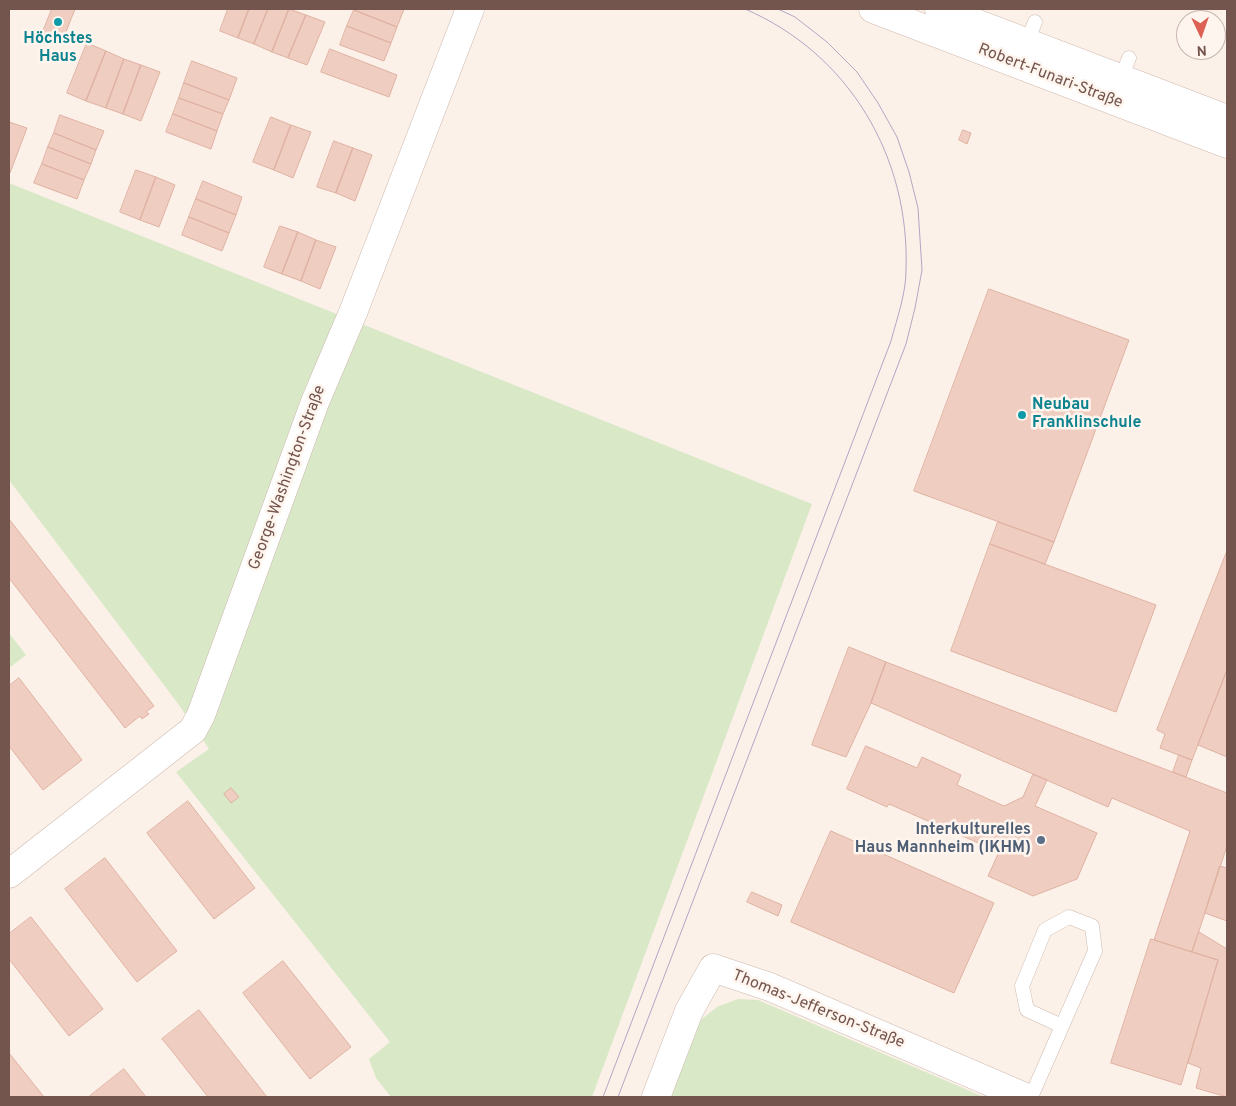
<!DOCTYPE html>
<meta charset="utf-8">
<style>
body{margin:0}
#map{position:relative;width:1236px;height:1106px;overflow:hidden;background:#fbf1e8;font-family:Overpass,sans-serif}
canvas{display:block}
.frame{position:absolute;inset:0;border:10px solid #74554d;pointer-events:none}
.north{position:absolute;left:1176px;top:10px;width:50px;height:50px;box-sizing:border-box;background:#fef5ee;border:1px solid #c7b5ae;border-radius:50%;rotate:177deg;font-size:14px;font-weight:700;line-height:20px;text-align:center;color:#74554d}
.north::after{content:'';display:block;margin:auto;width:18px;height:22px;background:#dd6055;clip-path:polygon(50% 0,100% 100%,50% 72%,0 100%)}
</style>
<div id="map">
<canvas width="1236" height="1106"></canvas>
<div class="frame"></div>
<div class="north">N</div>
</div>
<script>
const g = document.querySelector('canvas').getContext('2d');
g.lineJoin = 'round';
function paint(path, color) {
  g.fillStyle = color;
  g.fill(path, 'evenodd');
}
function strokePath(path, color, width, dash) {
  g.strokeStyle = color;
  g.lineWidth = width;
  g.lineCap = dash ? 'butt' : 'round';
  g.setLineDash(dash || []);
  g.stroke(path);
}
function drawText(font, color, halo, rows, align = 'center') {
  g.font = font + ' Overpass,sans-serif';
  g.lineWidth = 5;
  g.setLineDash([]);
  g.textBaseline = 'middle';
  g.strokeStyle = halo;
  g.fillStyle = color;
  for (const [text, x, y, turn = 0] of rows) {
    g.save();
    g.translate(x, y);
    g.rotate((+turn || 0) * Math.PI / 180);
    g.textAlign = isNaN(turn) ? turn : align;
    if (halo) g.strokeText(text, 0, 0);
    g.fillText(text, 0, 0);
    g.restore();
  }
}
paint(new Path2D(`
 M9 183 812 504 592 1097H391L376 1078 369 1059 390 1042 176 772 209 749 179 705 9 480Z
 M9 633 26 655 9 668Z
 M738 999 758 1000 984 1097H669L697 1023 717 1007Z`), '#d9e8c7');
const building = new Path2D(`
 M52 9H75L62 42 42 34Z
 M228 9H249L238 38 220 31Z
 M249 9H268L254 44 238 38Z
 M268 9H289L272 52 254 44Z
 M289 9 306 15 288 58 272 52Z
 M354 9H404L397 27 354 10Z
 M354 10 397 27 391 43 347 26Z
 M306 15 325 22 307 65 288 58Z
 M347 26 391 43 384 61 340 45Z
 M87 43 106 51 86 101 67 93Z
 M330 49 397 75 389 97 321 72Z
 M106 51 124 59 106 108 86 101Z
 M124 59 141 65 123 114 106 108Z
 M192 61 237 78 229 100 184 83Z
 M141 65 160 72 141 121 123 114Z
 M184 83 229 100 223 114 179 98Z
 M179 98 223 114 217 131 173 114Z
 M173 114 217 131 211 149 166 132Z
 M60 115 104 131 96 150 54 133Z
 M271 117 291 125 274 170 253 162Z
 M9 122 27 128 10 173 9 172Z
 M291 125 311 132 293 178 274 170Z
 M963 130 971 133 967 144 959 140Z
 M54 133 96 150 91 164 48 147Z
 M334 141 353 148 336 193 317 187Z
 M48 147 91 164 84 180 42 164Z
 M353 148 372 155 355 201 336 193Z
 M42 164 84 180 77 199 34 183Z
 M136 170 156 177 140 220 120 212Z
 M156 177 175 185 159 227 140 220Z
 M203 181 242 197 236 215 196 199Z
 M196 199 236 215 229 233 189 217Z
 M189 217 229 233 222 251 182 235Z
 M280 226 298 232 282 274 264 267Z
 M298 232 316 240 301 281 282 274Z
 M316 240 336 247 320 289 301 281Z
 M989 289 1129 340 1054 542 914 491Z
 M9 519 154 706 146 712 149 714 142 719 140 716 125 728 9 578Z
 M998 522 1054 542 1045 564 990 544Z
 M990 544 1156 605 1116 712 951 651Z
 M1227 551V670L1192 760 1160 748 1165 734 1157 730Z
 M849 647 886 662 871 703 846 757 812 745Z
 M886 662 1227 793V846L1192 952 1154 940 1190 831 1112 798 1108 807 871 703Z
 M1227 670V757L1198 745Z
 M19 678 82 760 43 790 9 746V686Z
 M866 746 917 768 922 757 961 775 957 785 1004 806 1023 797 1033 774 1047 780 1035 806 1097 833 1077 879 1033 896 988 876 999 852 889 804 887 807 847 789Z
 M1179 755 1192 760 1186 777 1173 772Z
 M231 788 239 797 231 803 224 794Z
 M188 801 255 888 214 919 147 833Z
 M831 831 994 903 954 993 791 922Z
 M105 858 177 951 137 982 65 889Z
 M1220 866 1227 868V921L1205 913Z
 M752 892 782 905 778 916 747 902Z
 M31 917 103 1009 69 1036 9 959V934Z
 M1199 932 1227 949V1097L1196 1088 1201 1068 1188 1063 1218 960 1192 952Z
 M1151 939 1218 960 1181 1085 1111 1063Z
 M283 961 351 1047 310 1079 243 993Z
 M199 1010 267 1097H208L172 1051 162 1039Z
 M9 1053 44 1097H9Z
 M124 1069 146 1097H91L90 1096Z`);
paint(building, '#efcdc1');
strokePath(building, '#e0b1a2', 1);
const lane = new Path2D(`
 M1023 46 1027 42 1035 22
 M1117 81 1121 78 1129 58
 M1031 1097 1095 951 1092 926 1069 917 1045 930 1022 986 1027 1010 1062 1026`);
const street = new Path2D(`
 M9 874 193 730 201 715 315 402 354 310 470 9
 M656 1097 689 1011 713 968 770 987 1025 1097`);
const secondary = new Path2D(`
 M873 9 1227 144
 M939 9 1227 119`);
strokePath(lane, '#cebab1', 15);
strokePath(street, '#cebab1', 29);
strokePath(secondary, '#d1b9af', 29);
strokePath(lane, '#fff', 14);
strokePath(street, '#fff', 28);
strokePath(secondary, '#fff', 28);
strokePath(new Path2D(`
 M603 1097 891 341C897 318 906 294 906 270 910 158 850 54 745 9
 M618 1097 906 344 915 308 922 270 918 208 909 172 897 137 878 103 857 72 827 42 795 17 778 9`), '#b2a6c5', 1);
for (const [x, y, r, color] of [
 [58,22,5,"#0f9aa8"],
 [1022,415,5,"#0f9aa8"],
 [1041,840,5,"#5c6f8a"]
]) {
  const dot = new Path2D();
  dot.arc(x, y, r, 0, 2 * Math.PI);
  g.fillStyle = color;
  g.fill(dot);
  strokePath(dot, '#fef5ee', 2);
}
drawText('bold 16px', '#0d838f', '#fef5ee', [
 ["Höchstes",58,40],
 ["Haus",58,58],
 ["Neubau",1032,406,"left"],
 ["Franklinschule",1032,424,"left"]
]);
drawText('16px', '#74554d', '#fef5ee', [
 ["Robert-Funari-Straße",1050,77,21],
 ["George-Washington-Straße",288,478,-70],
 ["Thomas-Jefferson-Straße",818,1010,22]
]);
drawText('bold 16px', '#4e5e75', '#fef5ee', [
 ["Interkulturelles",1031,831],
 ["Haus Mannheim (IKHM)",1031,849]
], 'right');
</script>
